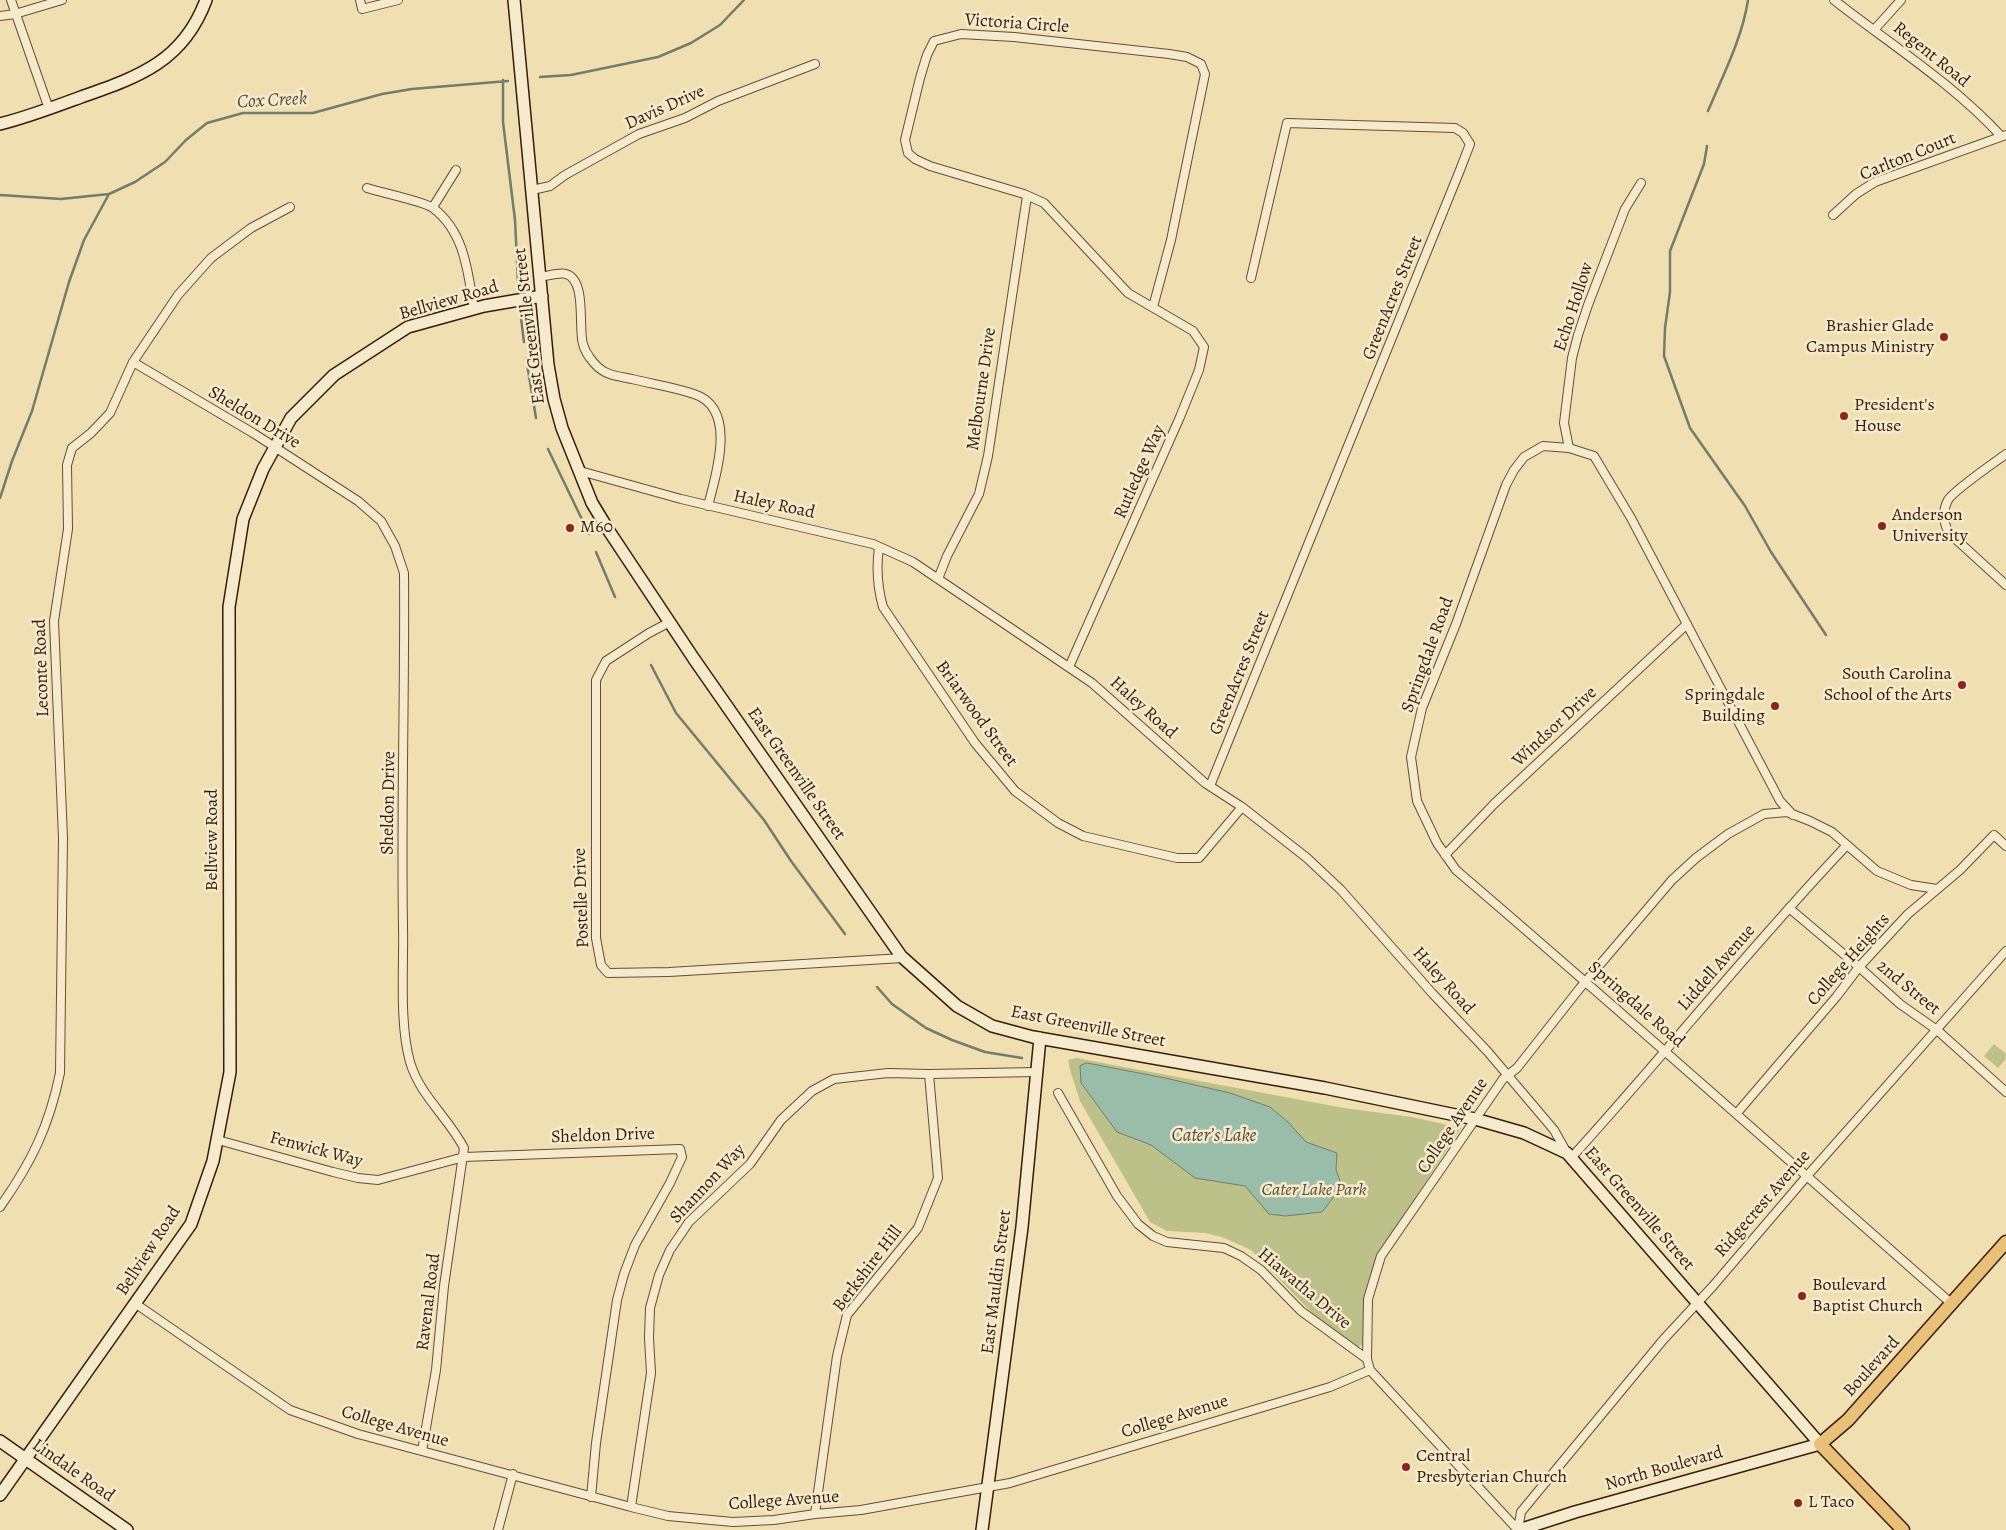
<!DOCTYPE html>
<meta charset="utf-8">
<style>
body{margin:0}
canvas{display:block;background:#f0dfb1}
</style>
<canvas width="2006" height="1530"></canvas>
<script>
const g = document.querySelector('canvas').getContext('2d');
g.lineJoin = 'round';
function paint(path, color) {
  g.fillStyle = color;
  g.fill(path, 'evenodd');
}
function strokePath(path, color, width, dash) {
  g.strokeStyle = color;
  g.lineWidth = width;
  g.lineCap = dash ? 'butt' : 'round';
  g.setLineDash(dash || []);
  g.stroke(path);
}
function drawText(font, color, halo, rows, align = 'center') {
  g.font = font + ' Alegreya,serif';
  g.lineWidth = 5;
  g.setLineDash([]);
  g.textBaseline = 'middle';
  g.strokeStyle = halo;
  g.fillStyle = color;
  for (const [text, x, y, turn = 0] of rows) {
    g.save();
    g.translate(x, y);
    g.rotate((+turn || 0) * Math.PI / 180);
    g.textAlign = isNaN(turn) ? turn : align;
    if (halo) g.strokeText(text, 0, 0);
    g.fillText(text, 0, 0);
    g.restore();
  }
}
paint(new Path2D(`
 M1994 1044 2006 1054 2005 1060 1998 1068 1984 1056Z
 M1076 1058 1344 1108 1412 1117 1461 1128 1384 1245 1369 1279 1363 1310 1364 1344 1357 1347 1314 1315 1251 1250 1222 1237 1205 1233 1167 1231 1150 1222 1080 1101 1070 1070 1068 1060Z`), '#bcc189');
const water = new Path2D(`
 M1087 1063 1165 1078 1230 1093 1270 1107 1288 1122 1306 1142 1337 1153 1336 1170 1340 1181V1189L1322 1212 1285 1216 1269 1214 1245 1186 1195 1178 1151 1145 1117 1132 1081 1083 1080 1066Z`);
paint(water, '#9abdaa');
strokePath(water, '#727d6b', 1);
strokePath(new Path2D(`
 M540 77 571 75 658 57 691 43 720 25 744 0
 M503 80V122L515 220 518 282
 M1708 111C1723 75 1742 39 1748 0
 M1707 146 1704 164 1670 251V292L1665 328 1664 356 1690 428 1745 506 1771 552 1826 635
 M0 195 61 199 109 194 135 182 165 162 186 140 207 123 243 113H313L382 94 412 89 508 81
 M521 318 524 342
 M526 358 536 418
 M548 449 589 534
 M0 498 12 461 32 411 69 282 84 240 109 194
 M596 552 615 597
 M651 665 676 713 764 820 791 861 845 934
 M877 987 892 1004 926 1028 952 1040 985 1052 1022 1058`), '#727d6b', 2.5);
const street = new Path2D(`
 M11 0 49 109
 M360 0 362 9 398 0
 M1834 0C1890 44 1952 83 2001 136
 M0 16 15 14 62 0
 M1874 30 1901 0
 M367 188C379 192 426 202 433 208 465 232 468 273 474 309
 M532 190 550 186 565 175 639 134 685 118 718 101 815 64
 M433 207 456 170
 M1833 215 1856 194 1875 182 2006 135
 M540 277C548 276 560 272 566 274 587 280 578 328 583 344 584 348 587 354 590 358 602 375 612 375 632 379 652 384 674 387 694 394 738 408 716 474 708 506
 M133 362 253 433 358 501 381 521 395 546 404 573C405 690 401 808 403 926 404 966 399 1023 410 1062 420 1096 448 1117 464 1148L444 1286 436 1370 422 1451
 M1569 448 1564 423 1572 358 1578 335 1588 305 1625 209 1641 183
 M2006 454C1995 462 1953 491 1948 500 1942 511 1943 522 1949 533L2006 585
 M580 471 681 499 873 544 913 562 1092 683 1205 783 1242 807 1307 858 1341 890 1432 993 1488 1052 1554 1130 1567 1153
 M879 547C876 569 877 586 883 607L975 743 1015 791 1058 823 1083 836 1177 858H1199L1242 807
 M938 579 947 556 979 494 988 456 1027 196
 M670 622 649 633 606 661 596 680V938L601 965 608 973 669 972 903 958
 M1069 667 1180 417 1199 370 1204 347 1193 331 1128 293 1044 203 1024 194 930 166 915 159 908 153 905 140 920 78 927 55 934 41 961 34 1014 37 1169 54 1187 57 1201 64 1205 74 1171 240 1153 307
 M1210 786 1460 170 1470 144 1463 133 1455 128 1287 123 1251 278
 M1793 815 1780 801 1631 518 1594 456 1569 448 1543 446 1524 457 1514 470 1506 485 1456 624 1422 708 1411 757 1417 801 1437 843 1456 870C1623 1013 1787 1159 1952 1304
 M1445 855 1495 803 1687 624
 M1789 908 1859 967 1900 1004 1937 1030 2006 1092
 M1058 1093 1117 1196 1138 1224 1153 1236 1167 1242 1224 1248 1241 1256 1261 1270 1301 1311 1367 1359
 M1737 1113 1837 996 1859 967 1908 914 1960 870 1994 835 2006 846
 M218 1140 333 1172 358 1178 378 1180 464 1157 680 1149 682 1157 670 1183 635 1245 624 1274 617 1300 596 1443 591 1497
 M1571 1158C1665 1055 1751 946 1847 845
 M0 1207C31 1163 49 1127 60 1073L63 838 54 621 68 529 67 465 72 448 91 433 110 413 133 362 178 295 211 258 251 228 290 207
 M136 1304 290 1410 358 1434 631 1507 668 1516 733 1522 774 1520 815 1514 861 1510 1010 1483 1330 1387 1370 1370
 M1370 1370 1367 1359 1368 1299 1381 1256 1503 1079 1517 1068 1580 988 1672 880 1696 858 1728 834 1764 814 1787 812 1810 821 1832 832 1877 871 1911 885 1937 889
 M1370 1370 1518 1530
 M631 1507 651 1373 649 1338 650 1308 659 1275 670 1250 689 1222 750 1164 781 1120 812 1091 834 1079 888 1073 929 1074 1037 1072
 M815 1514 837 1356 847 1315 918 1228 938 1178 929 1074
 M498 1530 513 1474
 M1518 1530 1521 1512 1663 1340 1713 1286 1807 1176 2006 951`);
const secondary = new Path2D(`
 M514 0 548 365 554 399 562 428 592 503 609 531 694 659 901 956 957 1006 992 1026 1033 1037 1325 1088 1475 1119 1524 1133 1567 1153 1820 1444 1575 1512 1519 1530
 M0 124C28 117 54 107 81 97 138 77 183 62 206 0
 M0 1441 127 1530
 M0 1495 191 1224 213 1161 230 1072 229 607 243 519 263 469 291 418 334 375 408 327 484 306 542 296
 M982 1530 1022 1227 1040 1038`);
const primary = new Path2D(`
 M1903 1530 1820 1444 1848 1420 2006 1242`);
strokePath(street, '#654e35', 10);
strokePath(secondary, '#371d0c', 14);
strokePath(primary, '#371d0c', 15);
strokePath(street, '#f5eacc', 8);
strokePath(secondary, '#f5eacc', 11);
strokePath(primary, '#e8c078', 12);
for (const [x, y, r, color] of [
 [1944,337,5,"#8f2418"],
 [1844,416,5,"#8f2418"],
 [1882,526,5,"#8f2418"],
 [570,528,5,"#8f2418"],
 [1962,685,5,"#8f2418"],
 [1775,706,5,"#8f2418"],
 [1802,1296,5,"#8f2418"],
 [1406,1467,5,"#8f2418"],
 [1798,1503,5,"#8f2418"]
]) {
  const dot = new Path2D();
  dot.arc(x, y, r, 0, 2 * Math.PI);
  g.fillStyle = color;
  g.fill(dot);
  strokePath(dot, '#f5eacc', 2);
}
drawText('18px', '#371d0c', '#f5eacc', [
 ["Victoria Circle",1017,24,4],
 ["Regent Road",1931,55,39],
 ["Davis Drive",665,108,-24],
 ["Carlton Court",1908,157,-22],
 ["GreenAcres Street",1393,298,-68],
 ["Bellview Road",449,301,-16],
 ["Echo Hollow",1574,307,-72],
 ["East Greenville Street",530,326,-97],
 ["Melbourne Drive",982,389,-82],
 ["Sheldon Drive",254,418,31],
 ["Rutledge Way",1140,472,-66],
 ["Haley Road",774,505,12],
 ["Springdale Road",1428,655,-70],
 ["Leconte Road",42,668,-92],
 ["GreenAcres Street",1240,673,-68],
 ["Haley Road",1143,708,42],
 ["Briarwood Street",976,714,54],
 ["Windsor Drive",1555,727,-43],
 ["East Greenville Street",796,774,55],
 ["Sheldon Drive",389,803,-89],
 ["Bellview Road",213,840,-90],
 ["Postelle Drive",582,898,-92],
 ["College Heights",1849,960,-49],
 ["Liddell Avenue",1717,968,-49],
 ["Haley Road",1443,981,48],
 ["2nd Street",1908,988,39],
 ["Springdale Road",1636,1005,41],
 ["East Greenville Street",1088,1027,11],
 ["College Avenue",1453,1126,-56],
 ["Sheldon Drive",603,1136,-2],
 ["Fenwick Way",316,1150,15],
 ["Shannon Way",708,1184,-47],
 ["Ridgecrest Avenue",1763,1204,-49],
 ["East Greenville Street",1639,1209,49],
 ["Bellview Road",149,1251,-57],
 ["Berkshire Hill",868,1269,-53],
 ["East Mauldin Street",997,1282,-83],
 ["Hiawatha Drive",1304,1289,40],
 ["Ravenal Road",429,1302,-83],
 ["Boulevard",1872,1367,-48],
 ["College Avenue",1175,1417,-17],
 ["College Avenue",395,1427,16],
 ["North Boulevard",1664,1469,-16],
 ["Lindale Road",73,1471,35],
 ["College Avenue",784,1501,-4]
]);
drawText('18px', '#371d0c', '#f5eacc', [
 ["Brashier Glade",1934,327,"right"],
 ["Campus Ministry",1934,348,"right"],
 ["President's",1854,406],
 ["House",1854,427],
 ["Anderson",1892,516],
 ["University",1892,537],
 ["M60",580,528],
 ["South Carolina",1952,675,"right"],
 ["School of the Arts",1952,696,"right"],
 ["Springdale",1765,696,"right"],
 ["Building",1765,717,"right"],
 ["Boulevard",1812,1286],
 ["Baptist Church",1812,1307],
 ["Central",1416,1457],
 ["Presbyterian Church",1416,1478],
 ["L Taco",1808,1503]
], 'left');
drawText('italic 18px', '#5f4e32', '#f5eacc', [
 ["Cater Lake Park",1314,1191]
]);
drawText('italic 19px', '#554d3b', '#f5eacc', [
 ["Cox Creek",272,101,-3],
 ["Cater’s Lake",1214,1136]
]);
</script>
